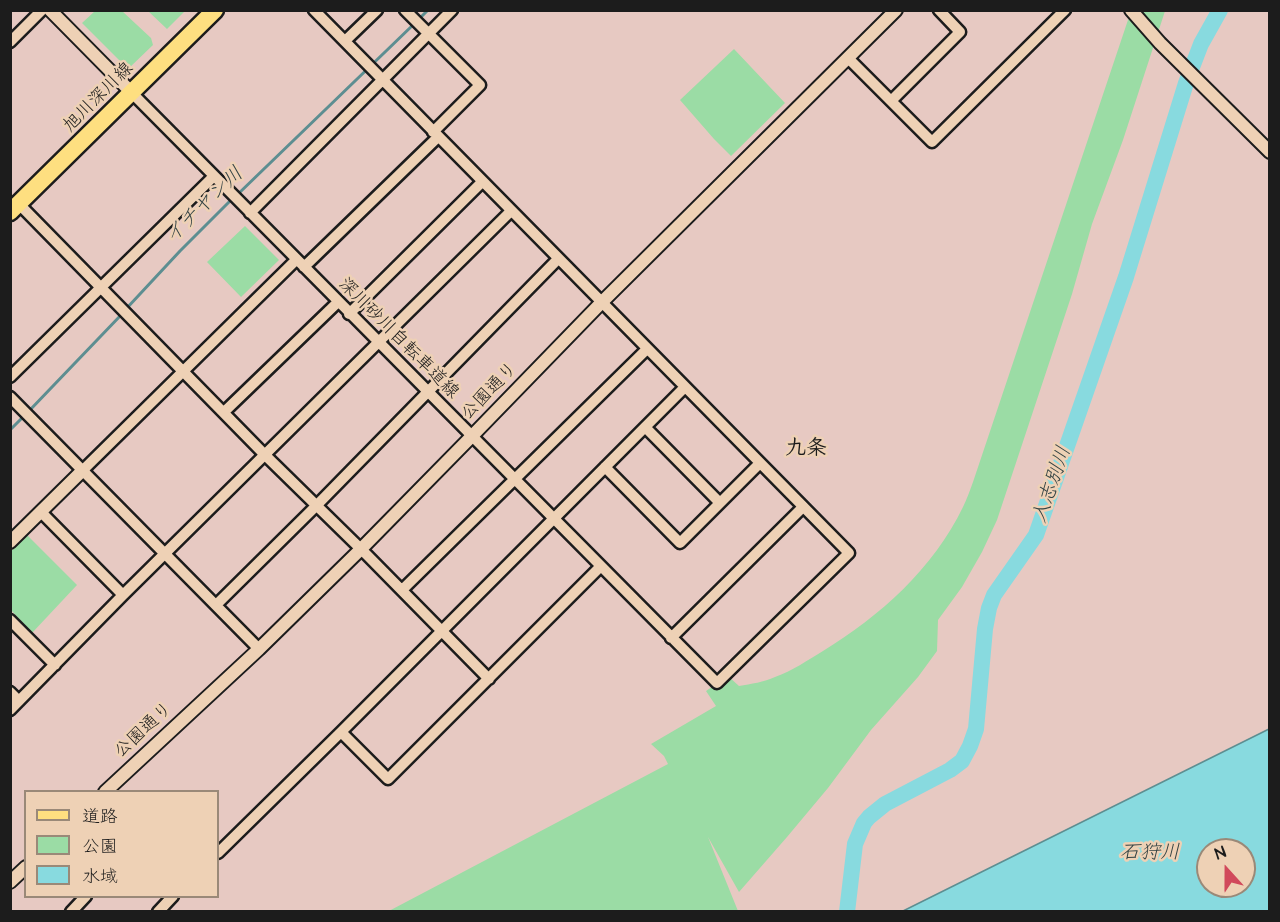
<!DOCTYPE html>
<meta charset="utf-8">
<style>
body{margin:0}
#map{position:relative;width:1280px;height:922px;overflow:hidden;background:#e7c9c2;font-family:"Architects Daughter","Klee One",sans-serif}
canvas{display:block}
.frame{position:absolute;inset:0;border:12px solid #1c1c1c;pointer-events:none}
.legend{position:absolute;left:24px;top:790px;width:195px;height:108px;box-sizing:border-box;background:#eed1b5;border:2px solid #9a8978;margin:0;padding:8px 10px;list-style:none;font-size:18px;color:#1c1c1c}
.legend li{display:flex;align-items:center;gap:12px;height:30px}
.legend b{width:30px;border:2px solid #9a8978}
.north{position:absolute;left:1196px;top:838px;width:60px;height:60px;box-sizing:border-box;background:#eed1b5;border:2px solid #9a8978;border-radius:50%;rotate:339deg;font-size:16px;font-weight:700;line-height:24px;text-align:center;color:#1c1c1c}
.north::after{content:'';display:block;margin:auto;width:21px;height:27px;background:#d1495b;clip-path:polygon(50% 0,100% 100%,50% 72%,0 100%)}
</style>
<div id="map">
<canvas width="1280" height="922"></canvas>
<div class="frame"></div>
<ul class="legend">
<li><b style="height:8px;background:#fedf80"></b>道路</li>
<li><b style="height:16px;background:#9bdca5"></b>公園</li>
<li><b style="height:16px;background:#88dadf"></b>水域</li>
</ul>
<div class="north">N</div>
</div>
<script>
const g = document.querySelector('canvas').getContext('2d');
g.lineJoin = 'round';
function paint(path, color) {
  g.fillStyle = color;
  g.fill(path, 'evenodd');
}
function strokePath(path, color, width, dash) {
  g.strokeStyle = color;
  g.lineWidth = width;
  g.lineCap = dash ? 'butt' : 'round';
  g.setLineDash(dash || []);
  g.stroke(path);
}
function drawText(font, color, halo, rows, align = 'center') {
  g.font = font + ' "Architects Daughter","Klee One",sans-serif';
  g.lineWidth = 5;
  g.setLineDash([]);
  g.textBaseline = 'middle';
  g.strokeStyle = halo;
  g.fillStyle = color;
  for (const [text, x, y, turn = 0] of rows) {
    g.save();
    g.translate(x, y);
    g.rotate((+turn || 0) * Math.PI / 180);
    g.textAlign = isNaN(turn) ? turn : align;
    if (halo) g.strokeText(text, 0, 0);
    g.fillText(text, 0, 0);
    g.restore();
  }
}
paint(new Path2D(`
 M95 11H122L151 38 153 45 128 69 82 23Z
 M148 11H185L167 29Z
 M1131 11H1165L1123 140 1092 224 1072 294 997 520 982 552 962 587 938 620 937 651 918 677 871 730 828 788 787 837 739 892 708 837 738 911 387 912 668 764 664 756 651 744 716 706 706 691 728 676 739 686C751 684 764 682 775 677 792 671 808 660 823 651 880 616 933 569 963 507 967 499 970 490 973 482Z
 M734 49 785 103 731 156 714 139 680 100Z
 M245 226 279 260 241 297 207 262Z
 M27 535 77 585 32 633 11 610V551Z`), '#9bdca5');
const water = new Path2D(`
 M1269 729V911H903ZM1208 850H1244V886H1208Z`);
paint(water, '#88dadf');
strokePath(water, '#5d8e91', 1.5);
strokePath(new Path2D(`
 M418 20 428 10
 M237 195 414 24
 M126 309 180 251 232 199
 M29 411 122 314
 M10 430 24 416
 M10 800V801`), '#5d8e91', 3);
strokePath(new Path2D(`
 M847 912 855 844 864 823 869 817 885 804 950 770 962 761 970 746 976 729 985 629 989 608 994 595 1036 535 1126 277 1186 83 1201 44 1220 10`), '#88dadf', 16);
const minor = new Path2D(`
 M405 10 480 85 433 132
 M345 41 377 10
 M10 42 42 10
 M848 58 932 142 1065 10
 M132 93 717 683 849 553 314 10
 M891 101 960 32 939 10
 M19 204 265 455 367 555 489 679
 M250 213 452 10
 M304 267 438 137
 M349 314 482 182
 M10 377 214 176
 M10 397 259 649
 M224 412 338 302
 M645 427 720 503
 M605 467 680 543 760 463
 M82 471 296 260
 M41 512 123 595
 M402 590 647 349
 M216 605 316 506 558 259
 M10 620 55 665
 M671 638 803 507
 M10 692 19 701
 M10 710 123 595 511 211
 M341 732 388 779 601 566
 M218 853 341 732 685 387
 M71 912 86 896
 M158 912 173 896`);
const tertiary = new Path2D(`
 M50 10 132 93
 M1131 10 1160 43 1270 152
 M10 542 82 471
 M105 792 259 649 361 549 472 436 601 303 896 10
 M10 882 26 867`);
const primary = new Path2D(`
 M10 212 215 10`);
strokePath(minor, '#1c1c1c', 15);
strokePath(tertiary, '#1c1c1c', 16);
strokePath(primary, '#1c1c1c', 21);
strokePath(minor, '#eed1b5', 10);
strokePath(tertiary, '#eed1b5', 12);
strokePath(primary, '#fedf80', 16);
drawText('18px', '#1c1c1c', '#eed1b5', [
 ["旭川深川線",99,98,-45],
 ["深川砂川自転車道線",398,339,45],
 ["公園通り",490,392,-46],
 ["公園通り",144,731,-43]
]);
drawText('italic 20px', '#324243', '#eed1b5', [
 ["イチヤン川",205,206,-44],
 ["入志別川",1053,485,-71],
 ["石狩川",1150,854]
]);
drawText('bold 21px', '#1c1c1c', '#eed1b5', [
 ["九条",806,450]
]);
</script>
